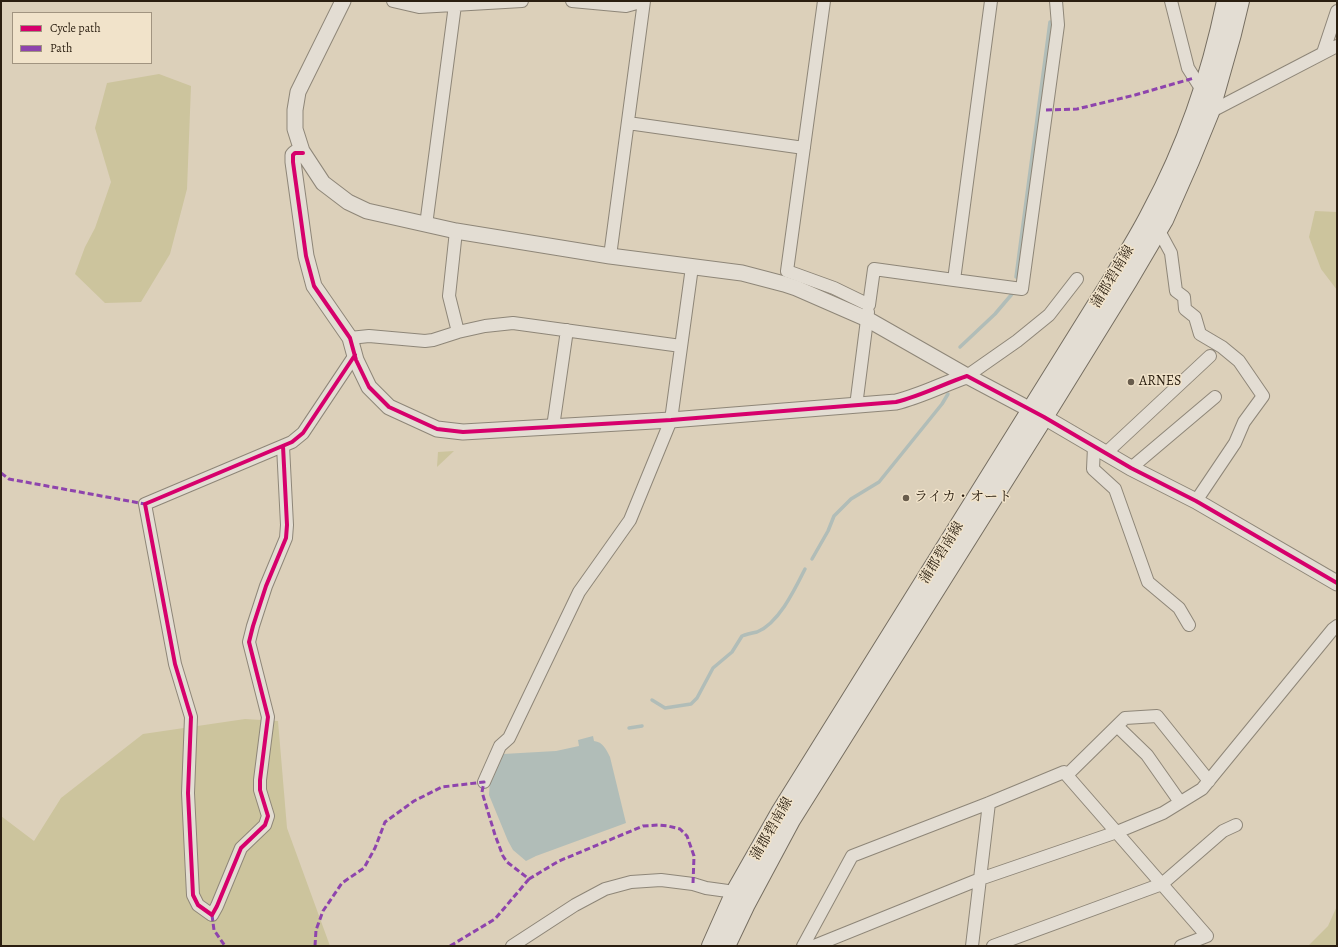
<!DOCTYPE html>
<meta charset="utf-8">
<style>
body{margin:0}
#map{position:relative;width:1338px;height:947px;overflow:hidden;background:#dcd0ba;font-family:Alegreya,serif}
canvas{display:block}
.frame{position:absolute;inset:0;border:2px solid #2a1e10;pointer-events:none}
.legend{position:absolute;left:12px;top:12px;width:140px;height:52px;box-sizing:border-box;background:#f1e3ca;border:1px solid #a19480;margin:0;padding:5px 7px;list-style:none;font-size:12px;color:#2a1e10}
.legend li{display:flex;align-items:center;gap:8px;height:20px}
.legend b{width:20px;border:1px solid #a19480}
</style>
<div id="map">
<canvas width="1338" height="947"></canvas>
<div class="frame"></div>
<ul class="legend">
<li><b style="height:5px;background:#d6006c"></b>Cycle path</li>
<li><b style="height:5px;background:#8e44ad"></b>Path</li>
</ul>
</div>
<script>
const g = document.querySelector('canvas').getContext('2d');
g.lineJoin = 'round';
function paint(path, color) {
  g.fillStyle = color;
  g.fill(path, 'evenodd');
}
function strokePath(path, color, width, dash) {
  g.strokeStyle = color;
  g.lineWidth = width;
  g.lineCap = dash ? 'butt' : 'round';
  g.setLineDash(dash || []);
  g.stroke(path);
}
function drawText(font, color, halo, rows, align = 'center') {
  g.font = font + ' Alegreya,"Noto Serif JP",serif';
  g.lineWidth = 3;
  g.setLineDash([]);
  g.textBaseline = 'middle';
  g.strokeStyle = halo;
  g.fillStyle = color;
  for (const [text, x, y, turn = 0] of rows) {
    g.save();
    g.translate(x, y);
    g.rotate((+turn || 0) * Math.PI / 180);
    g.textAlign = isNaN(turn) ? turn : align;
    if (halo) g.strokeText(text, 0, 0);
    g.fillText(text, 0, 0);
    g.restore();
  }
}
paint(new Path2D(`
 M159 74 191 86 187 189 170 254 141 302 105 303 75 274 85 247 95 228 111 182 95 128 107 83Z
 M1315 211 1337 212V290L1321 269 1309 237Z
 M454 451 437 467 438 452Z
 M245 719 278 721 287 828 330 946H1V816L34 841 61 798 143 734Z
 M1337 906V946H1308L1328 926Z`), '#ccc49d');
paint(new Path2D(`
 M593 736 594 741C603 742 606 749 610 757L626 823 536 856 526 861 513 850 508 841 489 795 490 780 503 754 556 751 579 746 578 740Z`), '#b1bdb8');
strokePath(new Path2D(`
 M1016 277 1050 22
 M960 347 995 314 1012 294
 M812 559 828 531 834 516 851 499 879 482 942 404 948 394
 M652 700 665 708 691 704 697 698 713 668 732 652 742 636C747 634 752 633 757 632 779 623 795 589 805 569
 M629 728 642 726`), '#b1bdb8', 3.5);
const minor = new Path2D(`
 M393 1 419 7 522 1
 M572 1 626 6 644 1
 M824 1 787 271 834 288 869 305 874 269 954 280 991 1
 M1171 1 1188 68 1202 90
 M1323 53 1337 11
 M1210 112 1337 46
 M628 123 804 148
 M426 225 455 5
 M1158 229 1171 253 1176 291 1184 297 1185 309 1195 317 1200 334 1222 347 1239 361 1263 396 1244 422 1235 443 1196 501
 M456 231 449 296 458 332
 M610 256 644 1
 M954 280 1022 289 1058 25 1056 1
 M350 338 369 336 425 341 433 340 458 332 485 326 513 323 681 346
 M967 376 1017 341 1049 315 1077 279
 M856 406 868 312
 M553 427 567 330
 M283 446 287 525 286 538 266 586 253 626 249 642 268 717 260 780V790L268 816 265 825 241 848 217 906 212 915 198 905 193 895 188 793 191 717 175 664 145 504 292 442 303 433 355 355
 M1094 447 1093 469 1115 489 1148 582 1179 608 1189 625
 M1106 453 1210 356
 M1131 468 1215 397
 M1118 727 1147 755 1180 802
 M1067 775 1125 718 1157 716 1209 781
 M484 782 500 746 509 738 579 592 630 520 671 420 692 267
 M512 946 575 905 605 889 631 882 661 880 693 884 706 888 735 892
 M803 946 852 856 989 803 1064 772 1207 936 1181 946
 M814 946 980 879 1117 832 1163 813 1202 789 1333 629 1337 626
 M972 946 989 803
 M993 946 1162 884 1223 831 1236 825`);
const tertiary = new Path2D(`
 M343 1 298 92 295 110V129L302 151 323 183 348 202 367 211 456 231 610 256 742 273 784 284 796 288 867 319 967 376
 M303 153H295L293 155V162L306 256 314 286 350 338 356 360 369 387 389 407 437 429 463 432 671 420 896 402C921 396 943 384 967 376L1044 417 1131 468 1196 501 1337 583`);
const secondary = new Path2D(`
 M711 946 735 892 781 811 1115 275C1127 254 1140 234 1151 212 1186 147 1211 74 1226 1
 M726 946 746 904 791 820 1044 417 1128 281 1164 220 1190 161 1210 112 1232 34 1240 1`);
strokePath(minor, '#8e8678', 14);
strokePath(tertiary, '#8e8678', 17);
strokePath(secondary, '#766e61', 20);
strokePath(minor, '#e3ddd3', 12);
strokePath(tertiary, '#e3ddd3', 15);
strokePath(secondary, '#e3ddd3', 18);
strokePath(new Path2D(`
 M1046 110 1077 109 1135 95 1194 78
 M1 473 9 479 145 504
 M212 915 214 930 225 946
 M315 946 316 930 323 911 342 883 364 868 375 848 385 822 414 801 442 787 484 782 482 792 495 835 503 856 507 862 529 879 559 861 643 826 658 825 668 826 680 829 687 836 694 856 693 884
 M450 946 495 919 529 879`), '#8e44ad', 3, [6, 3]);
strokePath(new Path2D(`
 M303 153H295L293 155V162L306 256 314 286 350 338 356 360 369 387 389 407 437 429 463 432 671 420 896 402C921 396 943 384 967 376L1044 417 1131 468 1196 501 1337 583
 M283 446 287 525 286 538 266 586 253 626 249 642 268 717 260 780V790L268 816 265 825 241 848 217 906 212 915 198 905 193 895 188 793 191 717 175 664 145 504 292 442 303 433 355 355`), '#d6006c', 4);
for (const [x, y, r, color] of [
 [1131,382,4,"#685c4c"],
 [906,498,4,"#685c4c"]
]) {
  const dot = new Path2D();
  dot.arc(x, y, r, 0, 2 * Math.PI);
  g.fillStyle = color;
  g.fill(dot);
  strokePath(dot, '#f1e3ca', 1.5);
}
drawText('14px', '#2a1e10', '#f1e3ca', [
 ["蒲郡碧南線",1113,277,-59],
 ["蒲郡碧南線",942,553,-58],
 ["蒲郡碧南線",772,829,-60]
]);
drawText('14px', '#2a1e10', '#f1e3ca', [
 ["ARNES",1139,382],
 ["ライカ・オート",914,498]
], 'left');
</script>
